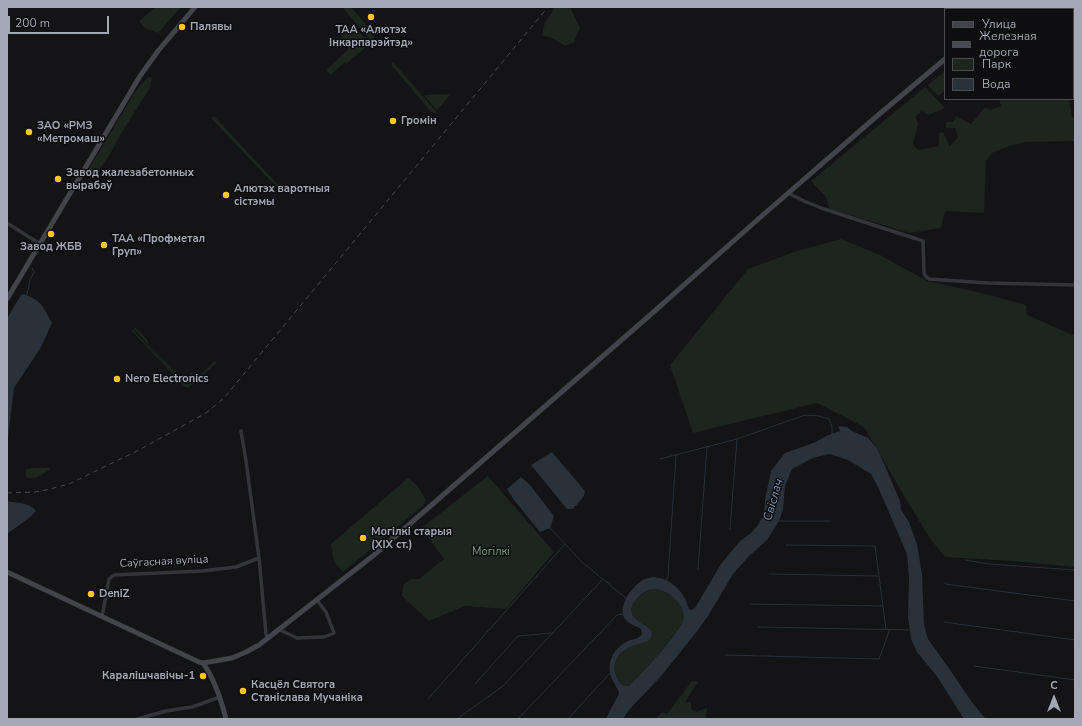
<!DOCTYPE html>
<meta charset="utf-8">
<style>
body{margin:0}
#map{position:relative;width:1082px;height:726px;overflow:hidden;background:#141315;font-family:"Nunito Sans",sans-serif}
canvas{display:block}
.frame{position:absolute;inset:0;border:8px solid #a4a8b6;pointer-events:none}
.legend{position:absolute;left:944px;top:8px;width:130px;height:92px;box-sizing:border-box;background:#0f0e10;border:1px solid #4b4c52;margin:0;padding:5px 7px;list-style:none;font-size:12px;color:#a4a8b6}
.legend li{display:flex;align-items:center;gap:8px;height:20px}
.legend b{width:20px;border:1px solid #4b4c52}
.north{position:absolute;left:1034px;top:678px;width:40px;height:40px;-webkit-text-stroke:3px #0f0e10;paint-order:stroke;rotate:0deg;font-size:11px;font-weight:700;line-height:16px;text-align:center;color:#a4a8b6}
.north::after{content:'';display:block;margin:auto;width:14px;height:18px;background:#a4a8b6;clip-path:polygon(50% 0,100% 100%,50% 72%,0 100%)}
.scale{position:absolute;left:8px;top:16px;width:101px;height:18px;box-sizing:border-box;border:2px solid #a4a8b6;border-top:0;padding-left:5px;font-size:12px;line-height:14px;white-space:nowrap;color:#a4a8b6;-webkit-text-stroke:3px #0f0e10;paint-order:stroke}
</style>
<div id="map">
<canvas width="1082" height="726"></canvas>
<div class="frame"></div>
<ul class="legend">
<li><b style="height:5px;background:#42434b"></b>Улица</li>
<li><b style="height:5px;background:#494a52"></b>Железная дорога</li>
<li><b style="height:11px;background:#1d251f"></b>Парк</li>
<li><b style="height:11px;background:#29313a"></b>Вода</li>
</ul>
<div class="north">С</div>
<div class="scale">200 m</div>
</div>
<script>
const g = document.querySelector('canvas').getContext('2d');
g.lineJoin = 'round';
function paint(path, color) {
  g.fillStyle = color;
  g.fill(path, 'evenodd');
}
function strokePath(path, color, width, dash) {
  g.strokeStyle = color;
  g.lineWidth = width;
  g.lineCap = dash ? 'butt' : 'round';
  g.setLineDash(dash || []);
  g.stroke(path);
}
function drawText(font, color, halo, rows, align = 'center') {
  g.font = font + ' "Nunito Sans",sans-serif';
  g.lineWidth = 3;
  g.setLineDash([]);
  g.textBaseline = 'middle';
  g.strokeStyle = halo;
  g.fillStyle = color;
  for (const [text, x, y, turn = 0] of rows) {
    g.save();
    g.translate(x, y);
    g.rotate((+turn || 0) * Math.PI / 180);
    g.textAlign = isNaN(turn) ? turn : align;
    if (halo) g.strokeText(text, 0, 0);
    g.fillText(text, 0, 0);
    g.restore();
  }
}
paint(new Path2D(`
 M156 7H181L158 33 145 28 139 21Z
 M342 7H351L368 27 367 28 376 40 372 42Z
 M554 7H570L580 28 574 42 565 46 554 39 542 35 545 22 553 11Z
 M353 27 356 28 368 43 366 47 346 64 345 62 330 75 326 70 349 49 343 41 337 45 335 43 336 41 349 29Z
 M393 62 436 111V113L431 112 392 66V64Z
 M944 72H945V91L938 96 928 85Z
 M148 77 152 78 150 88 122 132 110 154 95 176 90 178 87 172 136 90Z
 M925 87 945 108 928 115 922 111 916 116 918 124 913 144 918 150 939 146V133L943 132 950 146 958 137 955 128H946V122H953L956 116 971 124 985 107 991 110 1001 106 999 99H1069L1072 117 1075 118V141L1025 142 1009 146 992 153 986 161 984 213 945 211 941 228 910 233 830 209 826 197 811 181Z
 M451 94 437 110 424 95Z
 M214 116 283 190 281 192 211 118Z
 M841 239 880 255 927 281 982 293 1026 305 1027 315 1075 336V567L1012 561 945 557 929 537 901 491 864 427 817 403 693 433 670 365 748 269 797 251Z
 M136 328 148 341V343L183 380 192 372 197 377 215 361 217 363 188 388 184 386 132 331 133 330 176 375 134 329Z
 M31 468H50V470C43 473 35 480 28 478L26 476V470Z
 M488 476 554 552 506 609 465 606 429 621 402 596 403 585 411 579H419L444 559 421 528Z
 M408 478 417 485 426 500 424 505 343 572 334 562 331 544Z
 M652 589C668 588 688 605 683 622 667 644 651 665 631 684L629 686H624C619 683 617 679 615 673 612 658 620 653 631 646 638 641 644 635 651 630 646 625 639 623 635 618 624 607 642 592 652 589Z
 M692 681 698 682 685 702H691V709L696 712 707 708 706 719H656L662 712 667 714Z`), '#1d251f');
paint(new Path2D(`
 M24 294C43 302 42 305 52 323L41 347 14 388 8 438 7 441V321L8 317 21 295Z
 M838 426 847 427 852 431 868 438 876 447 882 459 900 501 901 510 909 522 917 544 922 574 924 625 928 639 948 667 974 705 986 719H964L936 675 917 652 911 639 908 617 909 578 907 554 878 487 871 474 848 460 829 454 813 458 792 469 785 486 783 510 779 521 767 540 749 556 733 574 708 616 698 630 662 675 628 711 623 719H606L609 712 619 694C618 688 614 684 612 679 606 664 612 650 626 642 631 639 638 640 642 634L641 629C636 626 629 624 625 619 616 607 634 583 645 579 660 573 677 584 684 597 687 601 687 605 689 609L691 610 695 608 721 564 740 541 751 533 758 525 764 514 765 500 771 471 785 453 816 442 826 436 840 431ZM652 589C668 588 688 606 683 622 668 645 650 665 631 684L629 686H624C619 683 617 679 615 673 612 657 624 648 638 644 642 643 647 642 650 639 652 636 652 633 651 630 646 625 639 623 635 618 624 607 642 591 652 589Z
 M552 452 585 491 584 496 573 509H567L531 465Z
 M521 477 530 485 554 516 550 528 540 532 514 500 507 489Z
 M7 501C16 503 30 502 36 511L29 518 7 534Z`), '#29313a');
strokePath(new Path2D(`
 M27 295 30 280 34 272 32 268
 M660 459 737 439 805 415 819 416 829 419 832 426V435
 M779 521H831
 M550 528 582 562 627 599
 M730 529 737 439
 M786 545 875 546 886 629
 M965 560 989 564 1075 570
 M698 569 707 447
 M769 574 878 576
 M666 581 668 577 676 455
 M945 584 1075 601
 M749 604 882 606
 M944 622 1075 640
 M758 627 910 630
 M725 655 879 659 890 629
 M974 666 1075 680
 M475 684 518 636 553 633
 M428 699 565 544
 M457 719 503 686 603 579
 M518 719 617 615 623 614
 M568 719 611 672`), '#29313a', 1);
strokePath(new Path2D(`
 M788 193 804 201 821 208 923 241 924 273 926 277 929 279 988 283 1075 285
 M7 223 40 244
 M241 431 246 461 259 558 266 634 268 639
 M102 617 109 579 114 575 202 571 236 567 259 558
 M280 630 297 638 324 637 334 633 326 612 317 600
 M137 719 166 711 192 707 220 697`), '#34353a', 3.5);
strokePath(new Path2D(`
 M1073 17 1075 11
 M7 299 140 76 158 51 195 7
 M7 572 199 662 203 663 232 658 246 652 259 645 374 555 649 316 756 221 877 116 945 59
 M203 663C215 680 221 699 226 719`), '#42434b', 5);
strokePath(new Path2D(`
 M7 493 35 492 46 490 69 484 137 451 206 413 224 398 548 7`), '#494a52', 1, [5, 4]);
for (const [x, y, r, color] of [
 [371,17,4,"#fbc725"],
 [182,27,4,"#fbc725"],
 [393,121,4,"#fbc725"],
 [29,132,4,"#fbc725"],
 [58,179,4,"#fbc725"],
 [226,195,4,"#fbc725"],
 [51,234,4,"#fbc725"],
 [104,245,4,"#fbc725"],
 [117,379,4,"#fbc725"],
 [363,538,4,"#fbc725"],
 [91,594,4,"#fbc725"],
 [203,676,4,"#fbc725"],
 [243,691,4,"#fbc725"]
]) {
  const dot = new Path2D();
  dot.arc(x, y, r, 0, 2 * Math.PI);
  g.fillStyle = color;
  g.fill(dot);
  strokePath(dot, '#0f0e10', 1.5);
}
drawText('bold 11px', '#a4a8b6', '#0f0e10', [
 ["Палявы",190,27],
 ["ТАА «Алютэх",371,30,"center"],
 ["Інкарпарэйтэд»",371,43,"center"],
 ["Громін",401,121],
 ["ЗАО «РМЗ",37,126],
 ["«Метромаш»",37,139],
 ["Завод жалезабетонных",66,173],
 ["вырабаў",66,186],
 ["Алютэх варотныя",234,189],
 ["сістэмы",234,202],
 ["ТАА «Профметал",112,239],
 ["Груп»",112,252],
 ["Завод ЖБВ",51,247,"center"],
 ["Nero Electronics",125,379],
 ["Могілкі старыя",371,532],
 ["(XIX ст.)",371,545],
 ["DeniZ",99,594],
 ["Каралішчавічы-1",195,676,"right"],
 ["Касцёл Святога",251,685],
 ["Станіслава Мучаніка",251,698]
], 'left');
drawText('11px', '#7aa380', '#0f0e10', [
 ["Могілкі",491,552]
]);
drawText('11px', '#a4a8b6', '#0f0e10', [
 ["Саўгасная вуліца",164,562,-3]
]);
drawText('italic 12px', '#7993b4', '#0f0e10', [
 ["Свіслач",774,500,-74]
]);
</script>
